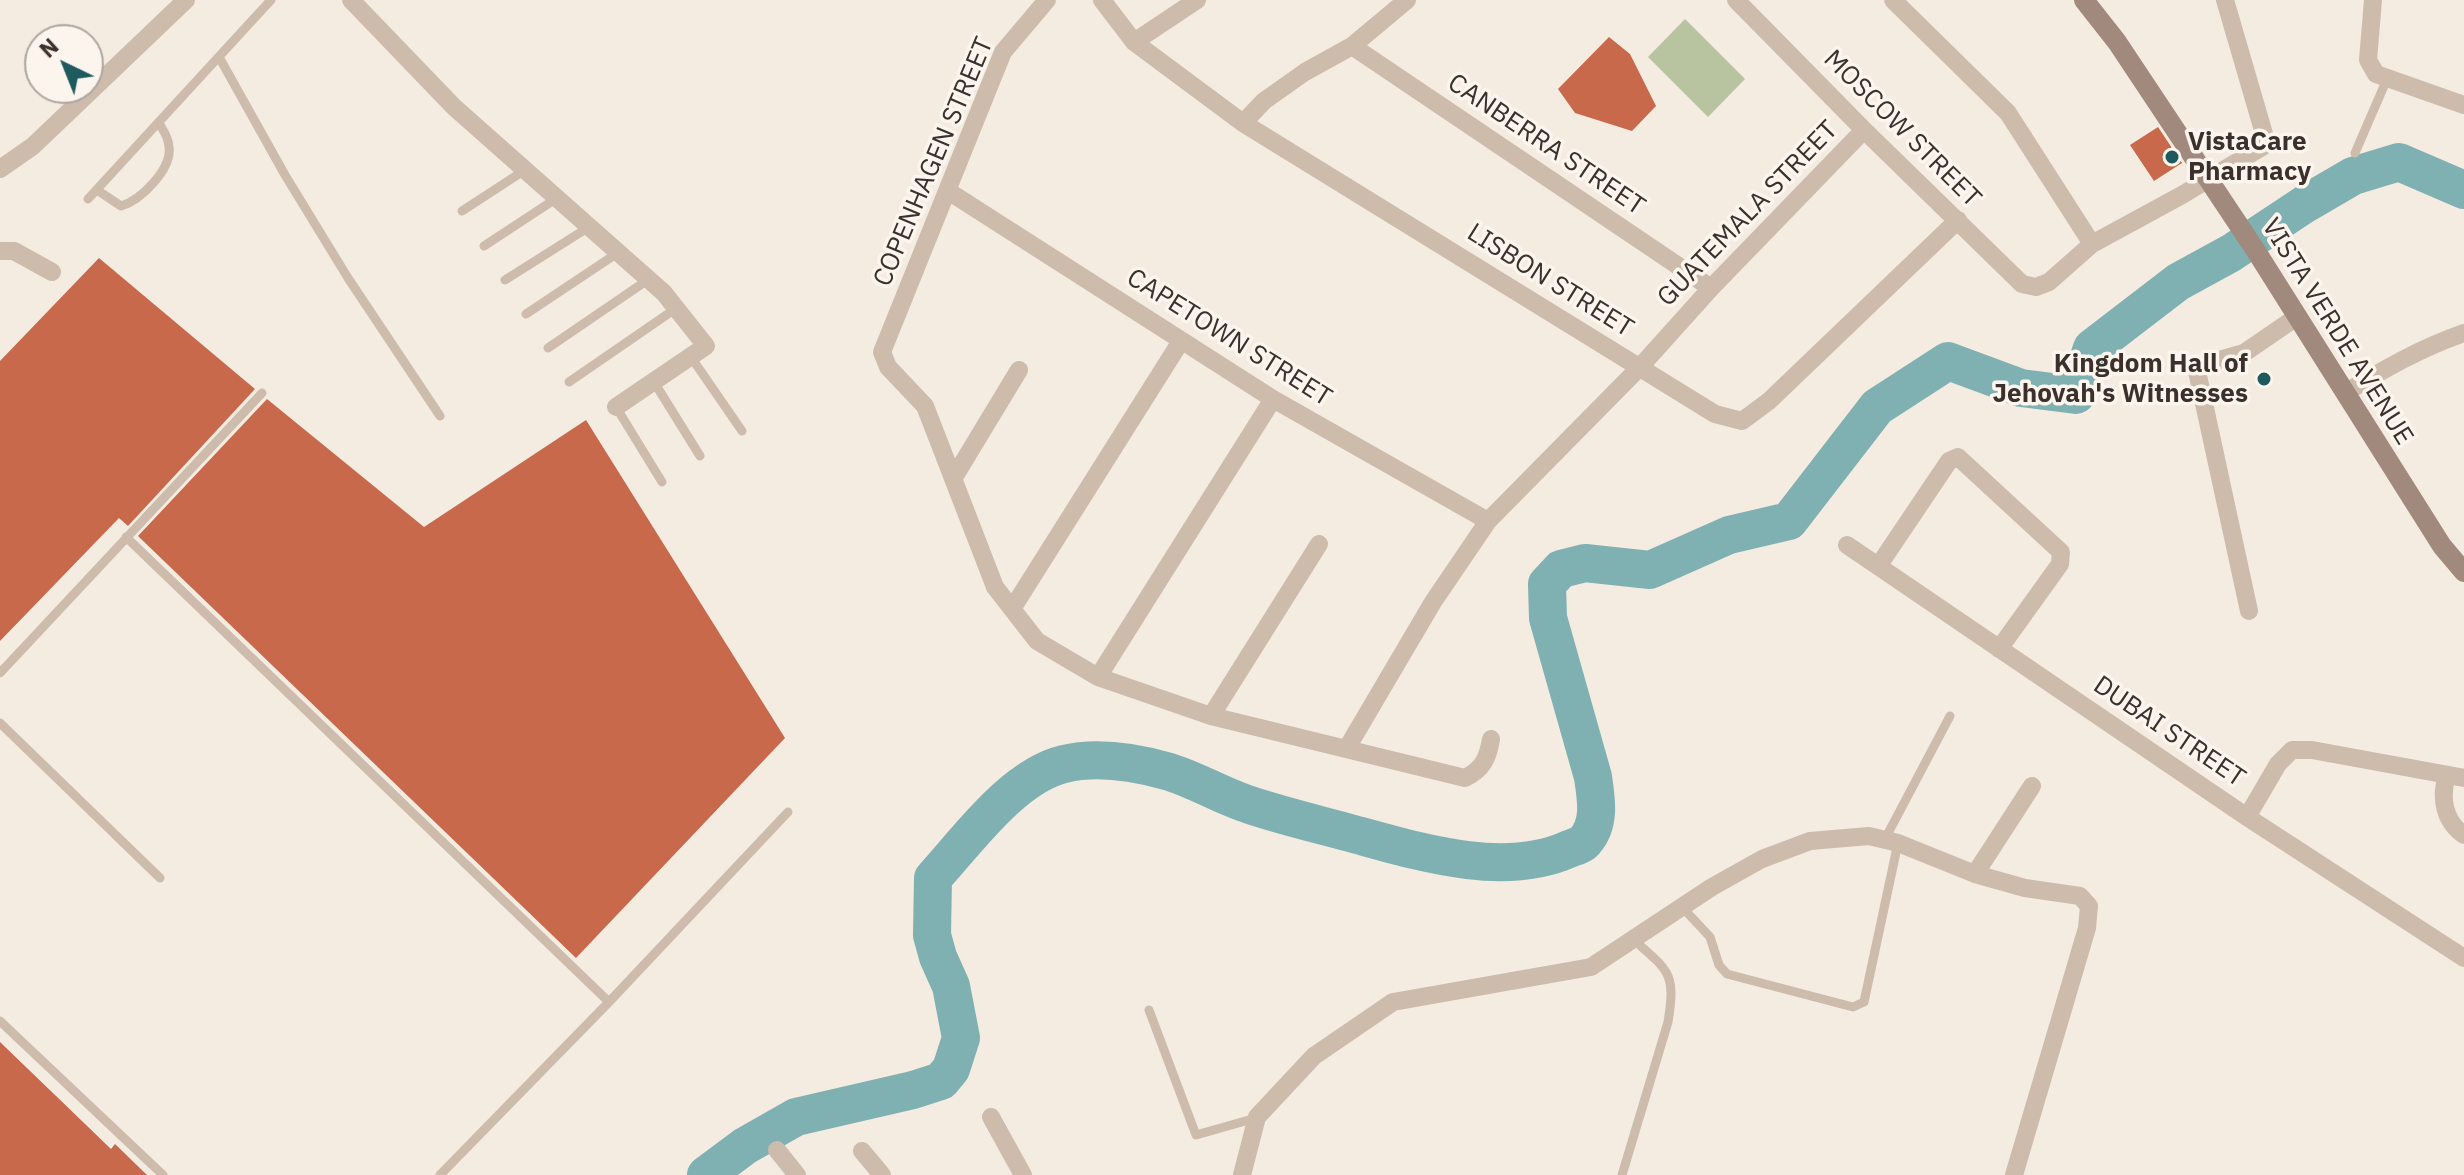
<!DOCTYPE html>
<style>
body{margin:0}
#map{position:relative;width:2464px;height:1175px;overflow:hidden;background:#f4ebe1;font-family:"IBM Plex Sans",sans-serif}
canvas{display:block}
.north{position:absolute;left:24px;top:24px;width:80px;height:80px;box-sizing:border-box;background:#fbf5ee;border:2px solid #aea6a0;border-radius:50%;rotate:317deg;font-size:22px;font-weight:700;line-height:32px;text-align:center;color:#3b302b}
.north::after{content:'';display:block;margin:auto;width:28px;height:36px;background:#1f5a5e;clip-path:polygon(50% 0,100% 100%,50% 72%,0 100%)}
</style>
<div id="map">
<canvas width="2464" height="1175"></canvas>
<div class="north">N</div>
</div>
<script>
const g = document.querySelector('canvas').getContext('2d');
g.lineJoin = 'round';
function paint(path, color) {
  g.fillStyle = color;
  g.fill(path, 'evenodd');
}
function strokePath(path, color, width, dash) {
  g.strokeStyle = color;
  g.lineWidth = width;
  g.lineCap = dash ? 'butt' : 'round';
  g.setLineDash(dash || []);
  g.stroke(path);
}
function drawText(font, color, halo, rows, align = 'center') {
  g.font = font + ' "IBM Plex Sans",sans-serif';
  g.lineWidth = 7;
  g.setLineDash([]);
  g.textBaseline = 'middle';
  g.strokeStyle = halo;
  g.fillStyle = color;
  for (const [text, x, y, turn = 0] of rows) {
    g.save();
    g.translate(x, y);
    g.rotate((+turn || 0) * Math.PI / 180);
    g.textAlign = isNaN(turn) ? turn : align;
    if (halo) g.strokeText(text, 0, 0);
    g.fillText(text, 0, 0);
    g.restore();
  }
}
paint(new Path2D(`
 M1685 19 1745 79 1708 117 1648 57Z`), '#b8c4a0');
strokePath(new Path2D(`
 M706 1175 745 1146 796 1117 913 1090 941 1081 951 1069 961 1038 951 986 938 957 932 935 933 878C967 841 1013 776 1064 764 1097 756 1134 762 1166 771 1195 779 1221 796 1250 805 1283 816 1317 824 1350 833 1416 851 1503 879 1569 849 1574 847 1582 845 1585 841 1601 823 1596 798 1593 777L1548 618 1547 584 1561 569 1585 563 1650 570 1729 535 1789 521 1877 407 1948 361 2021 388 2076 395 2092 348 2178 282 2231 253 2305 204 2353 176 2399 162 2464 190`), '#7fb0b2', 38);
paint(new Path2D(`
 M1609 37 1630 54 1656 106 1632 131 1575 113 1558 89Z
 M2158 127 2182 163 2154 181 2130 145Z
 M99 258 255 389 128 526 119 518 0 641V361Z
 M267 399 424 527 586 420 785 738 576 958 138 536Z
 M0 1042 111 1149 115 1144 147 1175H0Z`), '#c8694b');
strokePath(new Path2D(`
 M219 57 285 175 348 278 440 416
 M2355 153 2387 79
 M97 190 121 206C141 200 172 169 169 147 169 138 163 130 159 123
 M88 199 271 0
 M462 211 525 170
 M484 246 557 198
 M505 280 589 227
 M526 314 619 252
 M548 348 649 279
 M691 357 742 431
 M569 382 678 307
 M654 382 700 456
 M616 407 662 482
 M126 537 609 1002
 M0 673 262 393
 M0 723 160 878
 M1885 839 1950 716
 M1682 907 1710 937 1719 965 1727 974 1853 1007 1864 1002 1898 843
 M1149 1010 1196 1135 1256 1118
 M0 1021 163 1175
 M440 1175 609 1002 788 812
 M1622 1175 1668 1022C1676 973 1669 971 1634 940`), '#cdbbac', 9);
strokePath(new Path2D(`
 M351 0 454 107 664 293 706 346 616 407
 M1047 0 1003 52 882 352 888 367 925 406 995 587 1037 641 1098 677 1211 716 1465 778C1483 769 1488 758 1491 739
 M1102 0 1134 42 1243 123 1715 414 1742 421 1769 401 1958 220
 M1736 0 1864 130 2022 284 2036 287 2049 282 2092 244 2182 195 2267 144 2225 0
 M1893 0 2008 113 2092 244
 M2373 0 2368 60 2376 74 2464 105
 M1134 42 1197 0
 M1352 46 1711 288
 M1243 123 1264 101 1305 72 1352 46 1407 0
 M0 169 33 146 186 0
 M948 191 1273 399 1488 521
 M0 251H14L52 272
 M2345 393C2384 369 2421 348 2464 333
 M953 479 1019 370
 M1847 545 2247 817 2464 958
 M1879 565 1949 461 1958 457 2061 552 2060 564 1999 649
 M1012 609 1181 341
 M2249 611 2197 371 2202 365 2244 353 2298 316
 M1098 677 1273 399
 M1211 716 1319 544
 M1347 748 1433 602 1488 521 1640 367 1711 288 1864 130
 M2447 775C2440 798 2444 821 2464 835
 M2247 817 2278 764 2292 750H2312L2464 778
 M1975 874 2032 786
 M991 1117 1023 1175
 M777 1150 797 1175
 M862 1151 882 1175
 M1242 1175 1257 1117 1314 1056 1393 1002 1591 967 1712 887 1762 859 1810 841 1869 836 1898 843 1975 874 2025 888 2080 896 2089 906 2087 928 2014 1175`), '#cdbbac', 18);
strokePath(new Path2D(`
 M2084 0 2117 42 2256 251 2442 546 2464 572`), '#a18a7d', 20);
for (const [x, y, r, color] of [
 [2172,157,8,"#1f5a5e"],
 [2264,379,8,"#1f5a5e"]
]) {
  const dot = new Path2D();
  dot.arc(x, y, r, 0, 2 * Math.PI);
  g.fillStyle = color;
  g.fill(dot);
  strokePath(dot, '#fbf5ee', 3);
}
drawText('26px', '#3b302b', '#fbf5ee', [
 ["MOSCOW STREET",1902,129,45],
 ["CANBERRA STREET",1546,145,34],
 ["COPENHAGEN STREET",934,162,-67],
 ["GUATEMALA STREET",1748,214,-46],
 ["LISBON STREET",1550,281,32],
 ["VISTA VERDE AVENUE",2337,332,58],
 ["CAPETOWN STREET",1229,338,32],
 ["DUBAI STREET",2169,732,34]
]);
drawText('bold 26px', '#3b302b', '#fbf5ee', [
 ["VistaCare",2188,142],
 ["Pharmacy",2188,172],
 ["Kingdom Hall of",2248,364,"right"],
 ["Jehovah's Witnesses",2248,394,"right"]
], 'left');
</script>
